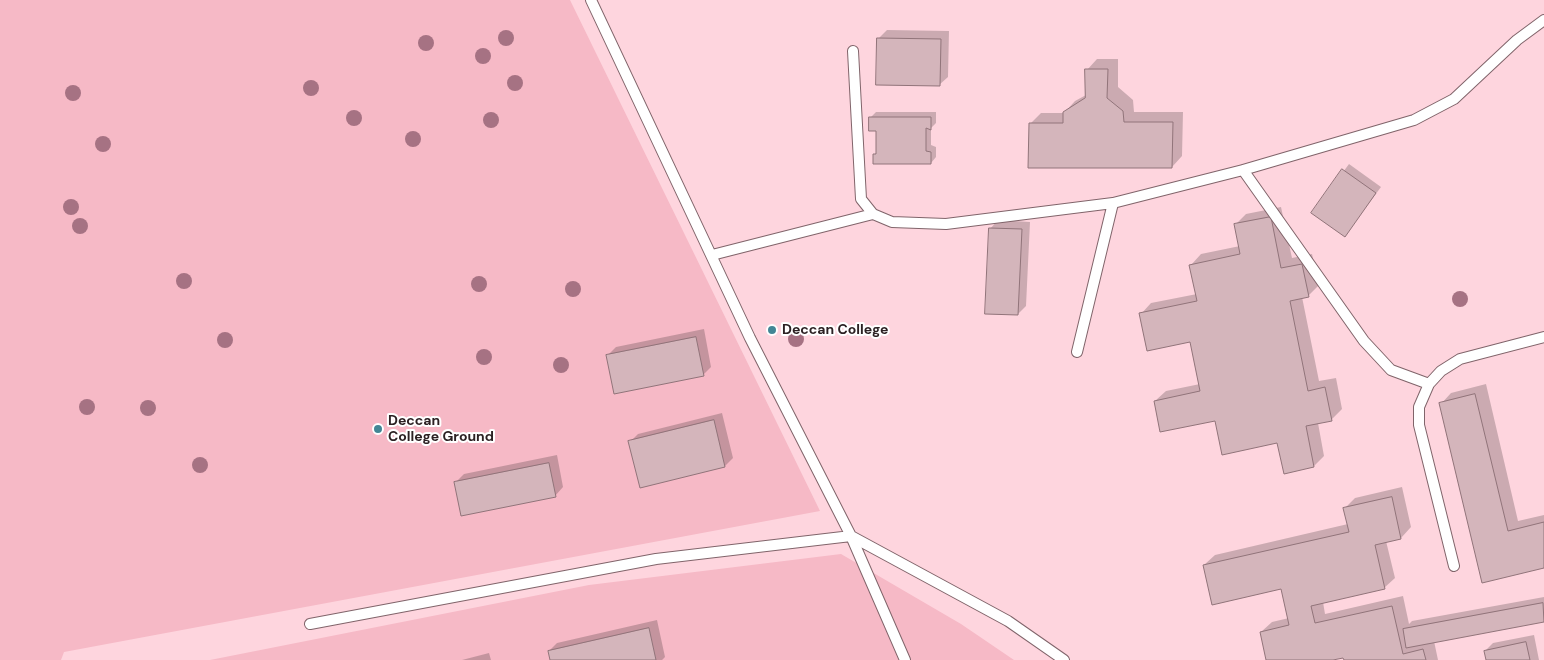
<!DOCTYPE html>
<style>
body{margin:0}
canvas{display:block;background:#fbe7eb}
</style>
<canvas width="1544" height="660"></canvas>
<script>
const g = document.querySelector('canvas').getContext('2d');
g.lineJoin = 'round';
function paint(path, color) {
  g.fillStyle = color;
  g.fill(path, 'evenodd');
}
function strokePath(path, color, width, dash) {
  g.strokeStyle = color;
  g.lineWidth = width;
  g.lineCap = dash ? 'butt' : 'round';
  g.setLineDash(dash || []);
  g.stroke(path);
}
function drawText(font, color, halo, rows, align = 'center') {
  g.font = font + ' "DM Sans",sans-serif';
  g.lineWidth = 4;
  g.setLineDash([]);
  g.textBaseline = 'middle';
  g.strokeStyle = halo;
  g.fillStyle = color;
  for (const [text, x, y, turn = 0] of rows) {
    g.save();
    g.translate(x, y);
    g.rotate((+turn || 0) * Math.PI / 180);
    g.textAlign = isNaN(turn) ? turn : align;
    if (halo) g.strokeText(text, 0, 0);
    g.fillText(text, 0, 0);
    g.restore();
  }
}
paint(new Path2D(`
 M0 0H1544V660H0Z`), '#fed5de');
paint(new Path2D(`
 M0 0H570L820 511 64 652 61 660H0Z
 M841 554 961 624 1014 660H210L589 585Z`), '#f6b9c6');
paint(new Path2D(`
 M887 30 949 31 948 77 939 85 879 38Z
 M1097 59H1118V87L1133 100 1134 112H1183L1182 156 1172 167 1030 124 1041 113H1064L1075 101 1086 95 1087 70Z
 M876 112H936V123L931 128V145L936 147V157L931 163 874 155 878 151V129L870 118Z
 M1349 164 1381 187 1345 235 1313 213Z
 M1281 207 1292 258 1312 254 1319 285 1308 296 1302 297 1319 381 1336 378 1342 409 1331 420 1318 423 1324 456 1314 466 1278 442 1216 420 1155 401 1166 391 1200 384 1191 341 1141 314 1151 303 1197 294 1191 265 1201 254 1240 246 1235 225 1246 214Z
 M998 220 1030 222 1026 306 1018 314 990 229Z
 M704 329 711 367 703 375 608 355 616 347Z
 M1486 384 1518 521 1544 515V566L1483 581 1441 404 1451 393Z
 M722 413 733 458 725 466 630 442 638 434Z
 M557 455 563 487 555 496 456 482 464 474Z
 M1402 487 1411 527 1401 538 1386 541 1395 578 1384 588 1323 602 1325 614 1403 596 1409 624 1412 621 1544 597V621L1434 641 1438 660H1345L1344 656 1327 660H1268L1261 632 1272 622 1289 618 1282 588 1204 565 1215 555 1348 524 1345 508 1355 498Z
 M657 620 665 657 662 660H551L549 651 557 643Z
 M1534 635 1539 660H1487L1485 651 1493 643Z
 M489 653 491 660H462Z`), '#0003');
const building = new Path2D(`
 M877 38 941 39 940 86 876 85Z
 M1085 69H1108L1107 98 1123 111 1124 122H1173L1172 168H1028L1029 123H1063V112L1085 98Z
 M869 117H931V130L926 128V151L931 152V164H873V154H876V131H869Z
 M1342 169 1376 193 1345 237 1311 213Z
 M1271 217 1281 268 1302 264 1309 297 1290 301 1308 391 1325 387 1332 421 1306 426 1314 467 1284 474 1277 443 1222 455 1215 421 1160 432 1154 401 1200 391 1190 342 1147 351 1139 313 1197 301 1189 265 1240 254 1234 224Z
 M989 228 1022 229 1018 315 985 314Z
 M696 337 704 376 614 394 606 355Z
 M1475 394 1508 531 1544 522V568L1482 583 1439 403Z
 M714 420 725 467 640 488 628 441Z
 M549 463 556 497 461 516 454 482Z
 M1392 497 1401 539 1375 545 1385 589 1311 606 1315 623 1392 606 1403 654 1423 649 1426 660H1344L1343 658 1333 660H1266L1260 632 1289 625 1281 589 1212 605 1203 565 1349 532 1343 508Z
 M1543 603 1544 622 1406 648 1403 629Z
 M649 628 656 660H550L548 651Z
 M1526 642 1530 660H1486L1484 651Z`);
paint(building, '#d4b5bb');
strokePath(building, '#91747a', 1);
const lane = new Path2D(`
 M591 0 750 338 851 536 1008 621 1064 660
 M853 51 861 199 873 214 892 222 946 224 1113 203
 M1243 170 1364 341 1391 370 1429 384
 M712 255 873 214
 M1077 352 1113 203 1243 170 1414 120 1454 99 1517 40 1544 20
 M1454 566 1419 425V407L1429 384 1441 371 1460 359 1544 337
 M310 624 656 559 851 536 905 660`);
strokePath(lane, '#80646a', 12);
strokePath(lane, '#fff', 10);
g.fillStyle = '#a67283';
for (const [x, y] of [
 [506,38],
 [426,43],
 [483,56],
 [515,83],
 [311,88],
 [73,93],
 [354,118],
 [491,120],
 [413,139],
 [103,144],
 [71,207],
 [80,226],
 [184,281],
 [479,284],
 [573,289],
 [1460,299],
 [796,339],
 [225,340],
 [484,357],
 [561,365],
 [87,407],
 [148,408],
 [200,465]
]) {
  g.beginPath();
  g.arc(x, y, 8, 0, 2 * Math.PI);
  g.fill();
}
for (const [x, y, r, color] of [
 [772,330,5,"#438695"],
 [378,429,5,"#438695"]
]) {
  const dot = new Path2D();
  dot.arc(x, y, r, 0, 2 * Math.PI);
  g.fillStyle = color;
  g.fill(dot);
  strokePath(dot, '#fff', 2);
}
drawText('bold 14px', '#2c2123', '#fff', [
 ["Deccan College",782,330],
 ["Deccan",388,421],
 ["College Ground",388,437]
], 'left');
</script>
